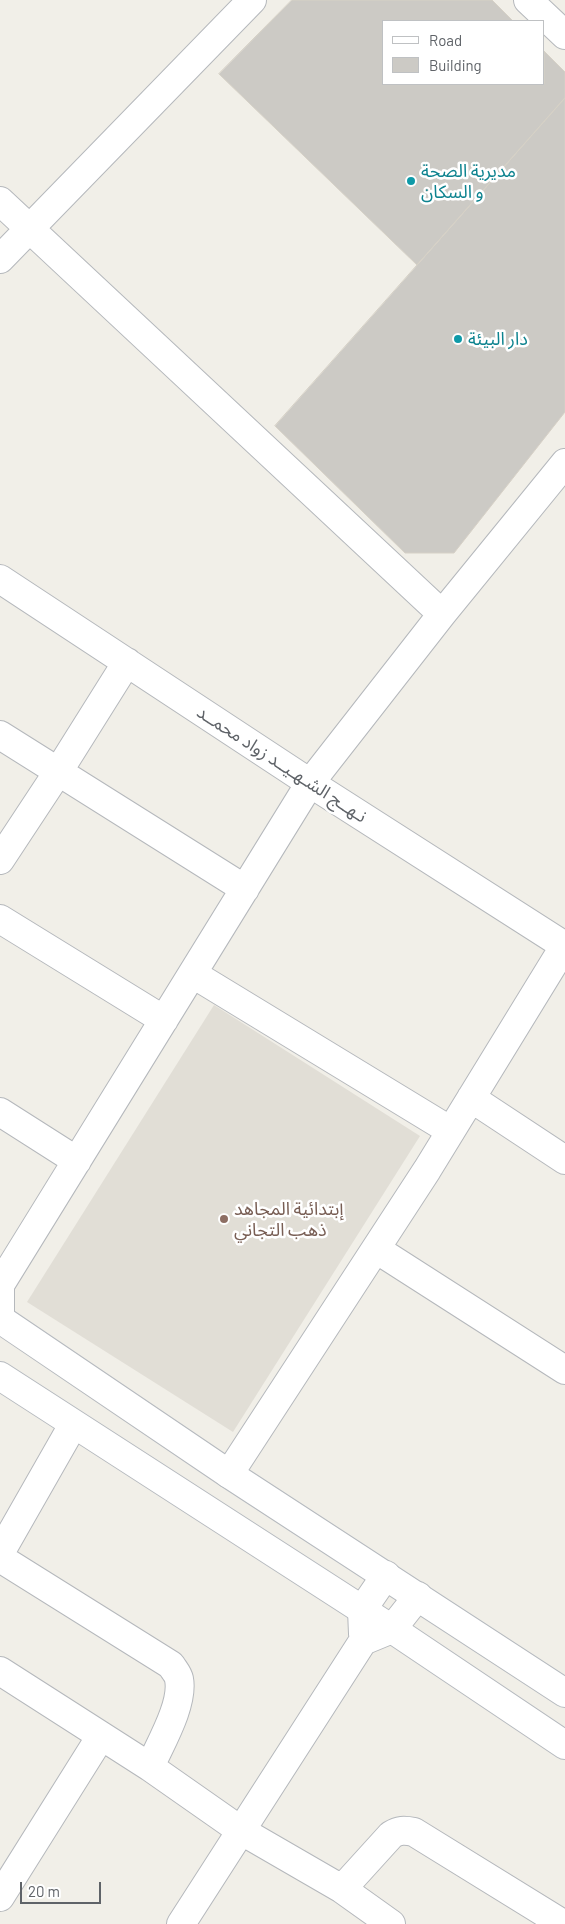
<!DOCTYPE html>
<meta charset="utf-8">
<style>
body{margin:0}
#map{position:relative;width:565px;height:1924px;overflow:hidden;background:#f1efe8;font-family:Barlow,sans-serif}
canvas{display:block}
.legend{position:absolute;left:382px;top:20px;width:162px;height:65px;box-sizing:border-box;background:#fff;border:1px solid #bfc1c3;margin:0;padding:6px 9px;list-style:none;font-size:15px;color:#5f6368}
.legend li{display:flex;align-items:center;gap:10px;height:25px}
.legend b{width:25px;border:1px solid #bfc1c3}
.scale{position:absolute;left:20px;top:1882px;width:81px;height:22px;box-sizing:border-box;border:2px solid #5f6368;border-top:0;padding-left:6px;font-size:15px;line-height:18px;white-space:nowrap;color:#5f6368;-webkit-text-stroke:4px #fff;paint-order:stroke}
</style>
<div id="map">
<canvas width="565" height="1924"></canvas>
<ul class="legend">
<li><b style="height:6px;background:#fff"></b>Road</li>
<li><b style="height:14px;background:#cccac5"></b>Building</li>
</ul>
<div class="scale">20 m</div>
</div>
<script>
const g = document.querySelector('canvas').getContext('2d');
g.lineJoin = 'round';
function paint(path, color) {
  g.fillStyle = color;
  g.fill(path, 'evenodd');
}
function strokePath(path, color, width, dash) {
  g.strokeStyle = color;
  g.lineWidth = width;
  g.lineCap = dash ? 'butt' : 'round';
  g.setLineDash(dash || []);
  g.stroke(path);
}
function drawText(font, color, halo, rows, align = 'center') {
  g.font = font + ' Barlow,"Noto Sans Arabic",sans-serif';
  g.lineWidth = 5;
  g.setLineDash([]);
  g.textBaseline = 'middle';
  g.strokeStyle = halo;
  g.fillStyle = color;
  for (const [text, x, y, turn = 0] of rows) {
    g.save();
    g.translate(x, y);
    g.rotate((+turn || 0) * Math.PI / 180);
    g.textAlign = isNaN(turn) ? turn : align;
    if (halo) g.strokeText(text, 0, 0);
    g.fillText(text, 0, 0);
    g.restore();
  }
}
paint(new Path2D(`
 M214 1005 420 1136 233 1432 27 1302Z`), '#e1ded6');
const building = new Path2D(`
 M292 0H492L513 21H384V84H544V51L565 72V98L417 265 219 74Z
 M565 98V412L454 553H405L275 426Z`);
paint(building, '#cccac5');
strokePath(building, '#d6d1c6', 1);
const street = new Path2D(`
 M528 0 565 35
 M0 201 442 614
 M0 259 252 0
 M0 579 310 783 565 946
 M0 735 245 889
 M0 860 58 772 127 662
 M0 919 164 1020
 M193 974 451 1131
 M471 1098 565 1160
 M0 1112 77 1161
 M376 1249 565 1370
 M0 1315V1285L310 783 442 614 565 463
 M229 1474 427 1170 565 945
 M0 1553 73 1425
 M0 1558 171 1665C174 1670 178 1674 179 1679 184 1704 160 1744 150 1767
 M363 1634 362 1610 386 1575
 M0 1671 150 1767 240 1830 342 1889 391 1924
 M342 1889 391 1835C399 1830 404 1830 414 1832L563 1924
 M0 1897 101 1736
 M181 1924 363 1641 392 1629 418 1596`);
const secondary = new Path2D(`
 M0 1319 229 1474 565 1693
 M0 1376 392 1629 565 1745`);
strokePath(street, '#b5b8bc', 30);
strokePath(secondary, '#b6babf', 30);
strokePath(street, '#fff', 28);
strokePath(secondary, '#fff', 28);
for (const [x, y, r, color] of [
 [411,181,5,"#0f9aa8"],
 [458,339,5,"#0f9aa8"],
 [224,1219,5,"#8d6e63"]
]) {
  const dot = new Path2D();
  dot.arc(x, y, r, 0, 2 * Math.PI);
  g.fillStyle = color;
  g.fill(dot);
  strokePath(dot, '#fff', 2);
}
drawText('18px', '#0d838f', '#fff', [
 ["مديرية الصحة",421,171],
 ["و السكان",421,192],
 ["دار البيئة",468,339]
], 'left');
drawText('18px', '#5f6368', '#fff', [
 ["نـهــج الشـهـيــد زواد محمــد",282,764,33]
]);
drawText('18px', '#785e54', '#fff', [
 ["إبتدائية المجاهد",234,1209],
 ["ذهب التجاني",234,1230]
], 'left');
</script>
